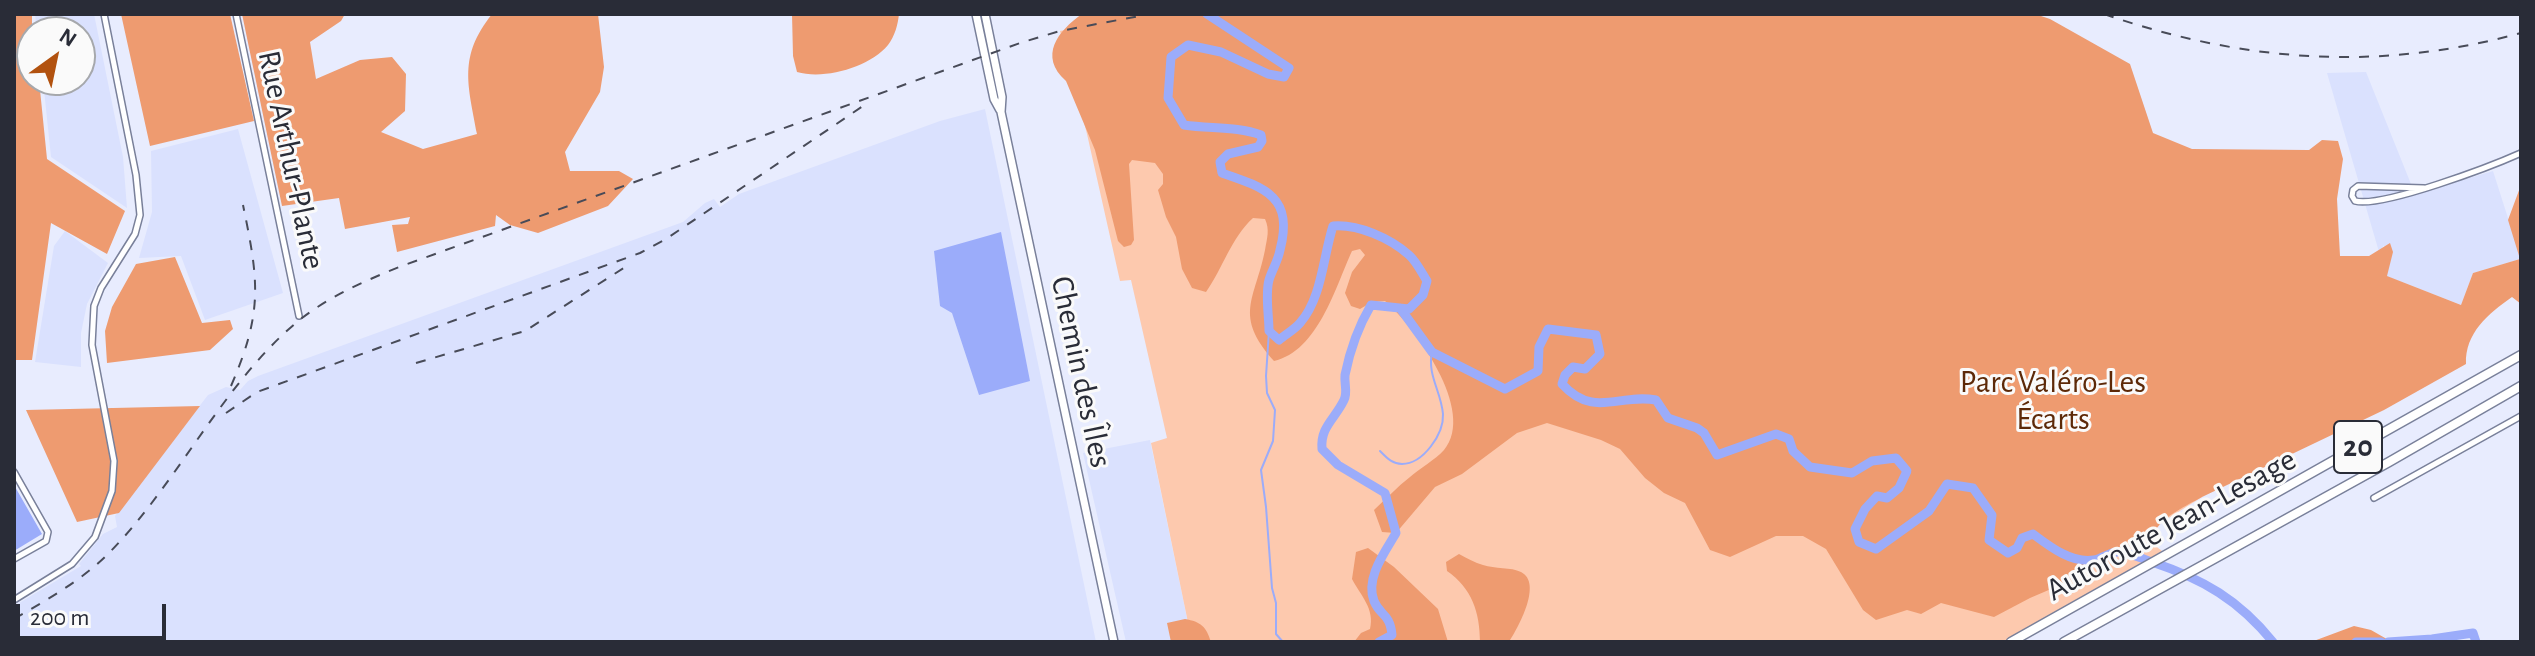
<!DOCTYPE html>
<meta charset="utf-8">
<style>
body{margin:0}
#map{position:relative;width:2535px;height:656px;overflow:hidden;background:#e8ecfe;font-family:"Alegreya Sans",sans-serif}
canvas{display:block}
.frame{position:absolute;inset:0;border:16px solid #292c37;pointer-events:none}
.north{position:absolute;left:16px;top:16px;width:80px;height:80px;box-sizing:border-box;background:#fafafa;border:2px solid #a6a8ac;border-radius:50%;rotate:33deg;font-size:22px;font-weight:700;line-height:32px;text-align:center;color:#292c37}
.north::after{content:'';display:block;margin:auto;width:28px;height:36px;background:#b2520f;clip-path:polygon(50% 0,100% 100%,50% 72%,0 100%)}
.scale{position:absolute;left:16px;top:604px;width:150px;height:36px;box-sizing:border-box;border:4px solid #292c37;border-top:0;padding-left:10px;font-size:24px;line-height:28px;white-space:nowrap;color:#292c37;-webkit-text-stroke:6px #fafafa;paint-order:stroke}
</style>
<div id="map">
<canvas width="2535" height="656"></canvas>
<div class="frame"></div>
<div class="north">N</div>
<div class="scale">200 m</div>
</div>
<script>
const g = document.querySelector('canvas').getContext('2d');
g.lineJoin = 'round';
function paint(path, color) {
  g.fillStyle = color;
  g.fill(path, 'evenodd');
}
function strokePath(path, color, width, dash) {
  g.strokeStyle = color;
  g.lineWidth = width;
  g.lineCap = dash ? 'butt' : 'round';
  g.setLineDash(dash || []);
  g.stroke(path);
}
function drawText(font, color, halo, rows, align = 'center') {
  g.font = font + ' "Alegreya Sans",sans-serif';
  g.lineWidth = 6;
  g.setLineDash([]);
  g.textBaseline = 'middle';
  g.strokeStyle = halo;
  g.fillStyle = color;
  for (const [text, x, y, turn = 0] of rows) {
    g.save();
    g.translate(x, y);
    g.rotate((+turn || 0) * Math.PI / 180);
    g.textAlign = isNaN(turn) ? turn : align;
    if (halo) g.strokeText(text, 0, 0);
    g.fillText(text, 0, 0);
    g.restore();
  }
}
paint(new Path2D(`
 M35 14H94L123 157 127 208 51 157 43 80H80V32H37Z
 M2366 72 2415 194 2493 171 2521 259 2473 273 2461 305 2386 276 2384 245 2379 252 2327 73Z
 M985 109 1096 642H14V606L81 566 79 564 103 534 117 527 115 516 208 395 226 387 240 390 248 381 258 376 683 222 705 203 714 199 720 207 739 194 940 121Z
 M238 129 283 293 205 320 181 256 139 258 152 212 151 151Z
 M65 231 108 263 87 304 81 333V367L35 362 54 246Z
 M1150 440 1192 642H1126L1083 453Z`), '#dae1fe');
paint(new Path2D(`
 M1150 14 2202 497 2159 524 2145 538 2166 554 2011 642H1192L1151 443 1167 438 1131 280 1120 281 1087 134 1060 31Z`), '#fdc9ae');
paint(new Path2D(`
 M14 14H32V80H39L47 159 125 211 107 254 51 223 32 360H14Z
 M121 14H230L254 121 150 146Z
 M242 14H345L341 21 310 42 316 79 360 60 392 57 406 74 405 111 381 132 423 149 477 134C468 84 458 57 492 14H598L604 67 600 92 565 152 570 171H619L633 179 608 206 538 233 510 225 496 215 495 226 397 252 392 225 408 224 410 217 345 229 339 198 282 206Z
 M792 14H899C898 24 895 36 888 45 870 67 825 80 797 72L793 56Z
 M1082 14H2035L2050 19 2130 64 2153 133 2192 149 2309 150 2322 140 2338 141 2343 159 2337 199 2340 256H2369L2390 243 2393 252 2387 276 2461 305 2473 273 2520 259 2508 220 2521 185V304L2512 297C2488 314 2465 333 2466 364L2384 410 2202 497C2186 506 2165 515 2155 531L2072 580 2030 598 1994 617 1941 603 1921 614 1907 610 1876 620 1863 610 1826 549 1803 536H1776L1730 557 1710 550 1685 503 1664 493 1645 478 1620 449 1601 440 1547 423 1517 433 1462 474 1435 487 1396 533 1382 532 1374 510C1386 499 1397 487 1410 477 1420 468 1435 460 1444 450 1477 411 1415 327 1385 301L1372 302 1360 309 1351 306 1345 293 1352 272 1365 255 1360 249 1352 251C1335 288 1318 351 1274 361 1233 315 1255 300 1265 250 1267 238 1270 230 1265 219L1253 218C1231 238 1223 268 1206 292L1192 288 1182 269 1176 237 1166 217 1158 190 1163 184V174L1155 163 1132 160 1129 164 1134 240 1131 245 1124 247 1118 241 1095 150 1066 81C1038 56 1058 31 1082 14Z
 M175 257 202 323 230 320 233 329 210 350 107 363 105 331 112 307 136 264Z
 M200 406 119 513 77 522 26 410Z
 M1368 548 1394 567 1438 609 1448 642H1354L1361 633 1370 629C1375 609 1361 596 1352 579L1356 552Z
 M1459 554C1467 558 1475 563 1483 565 1495 569 1511 567 1521 572 1543 583 1518 628 1509 642H1480C1480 613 1472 588 1447 571L1446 562Z
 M1185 619C1201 622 1206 626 1211 642H1171L1167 623Z
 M2354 626 2371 630 2392 642H2311Z`), '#ee9b70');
paint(new Path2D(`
 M1001 232 1030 381 979 395 952 313 940 306 934 251Z
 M14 485 42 534 14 551Z`), '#9bacfa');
strokePath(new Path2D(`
 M1269 331 1266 376 1267 393 1275 410 1273 441 1261 470 1266 507 1272 588 1276 603V634L1283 642
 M1380 451C1387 458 1392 464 1402 464 1423 464 1444 434 1443 414 1441 391 1427 375 1432 352`), '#9bacfa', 2);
strokePath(new Path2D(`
 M1207 14 1289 68 1284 77 1268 74 1221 52 1188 45 1171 57 1168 98 1184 125C1210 129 1237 126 1261 135L1262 141 1258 147 1228 154 1220 162 1222 173C1266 188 1294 197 1280 250 1278 261 1272 270 1269 280 1265 295 1269 315 1269 331L1279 340C1286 334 1294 330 1300 323 1322 298 1323 257 1333 226 1358 224 1390 238 1409 255 1416 261 1422 273 1427 281L1423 295 1409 309 1371 305C1358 327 1350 350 1345 375 1344 384 1348 392 1344 400 1335 419 1320 427 1322 449L1338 465 1385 493 1396 533C1385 552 1365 578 1374 601 1380 616 1390 613 1392 635L1379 642
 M1400 308 1432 352 1505 389 1538 371 1539 347 1548 329 1596 335 1600 354 1585 369 1573 367 1565 375 1562 384C1594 419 1619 393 1656 400L1668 418 1697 428 1704 433 1717 455 1776 434 1789 439 1793 451 1810 467 1852 473 1872 461 1896 458 1907 471 1899 488 1887 498 1877 496 1865 509 1855 529 1859 542 1876 549 1929 511 1947 484 1973 488 1992 515 1989 540 2008 553 2017 548 2022 538 2033 534C2049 546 2072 564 2094 560 2104 558 2112 550 2123 552 2133 554 2143 559 2152 562 2203 579 2239 600 2273 642
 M2356 642H2381
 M2388 642 2432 639 2473 633 2476 642`), '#9bacfa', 9);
const minor = new Path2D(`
 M236 14 299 316
 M2424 188 2358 186 2353 190 2352 196 2355 201C2382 208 2492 166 2521 153
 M14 472 48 532 46 541 14 559
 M2374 498 2521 416
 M14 600 72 564 95 537 112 491 114 461 92 345 94 306 101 288 135 234 140 215 136 175 104 14`);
const secondary = new Path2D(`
 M976 14 994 99 1000 110
 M985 14 1002 97 1001 112 1114 642`);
const motorway = new Path2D(`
 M2011 642 2521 355
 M2064 642 2389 462 2521 386`);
strokePath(minor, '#79809a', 8);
strokePath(secondary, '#79809a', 10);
strokePath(motorway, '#79809a', 11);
strokePath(minor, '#fff', 5);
strokePath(secondary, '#fff', 7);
strokePath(motorway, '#fff', 8);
strokePath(new Path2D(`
 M2104 14C2243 62 2378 72 2521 33
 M416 363 525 331 630 264
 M231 386C263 312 259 282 243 205
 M226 413 257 392 640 253 666 239 863 106
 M14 619C48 599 81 581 109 553 178 483 226 378 302 318 332 295 365 281 399 267L1020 43 1060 31 1150 14`), '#484b58', 2, [10, 10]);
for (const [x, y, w] of [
 [2358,447,48]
]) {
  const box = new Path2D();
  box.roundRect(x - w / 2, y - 26, w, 52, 6);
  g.fillStyle = '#fafafa';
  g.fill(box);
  strokePath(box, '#292c37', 2);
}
drawText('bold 30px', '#292c37', null, [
 ["20",2358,447]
]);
drawText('32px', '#292c37', '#fafafa', [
 ["Rue Arthur-Plante",291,160,78],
 ["Chemin des Îles",1081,372,78],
 ["Autoroute Jean-Lesage",2171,525,-29]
]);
drawText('32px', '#5d2908', '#fafafa', [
 ["Parc Valéro-Les",2053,382],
 ["Écarts",2053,419]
]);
</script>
